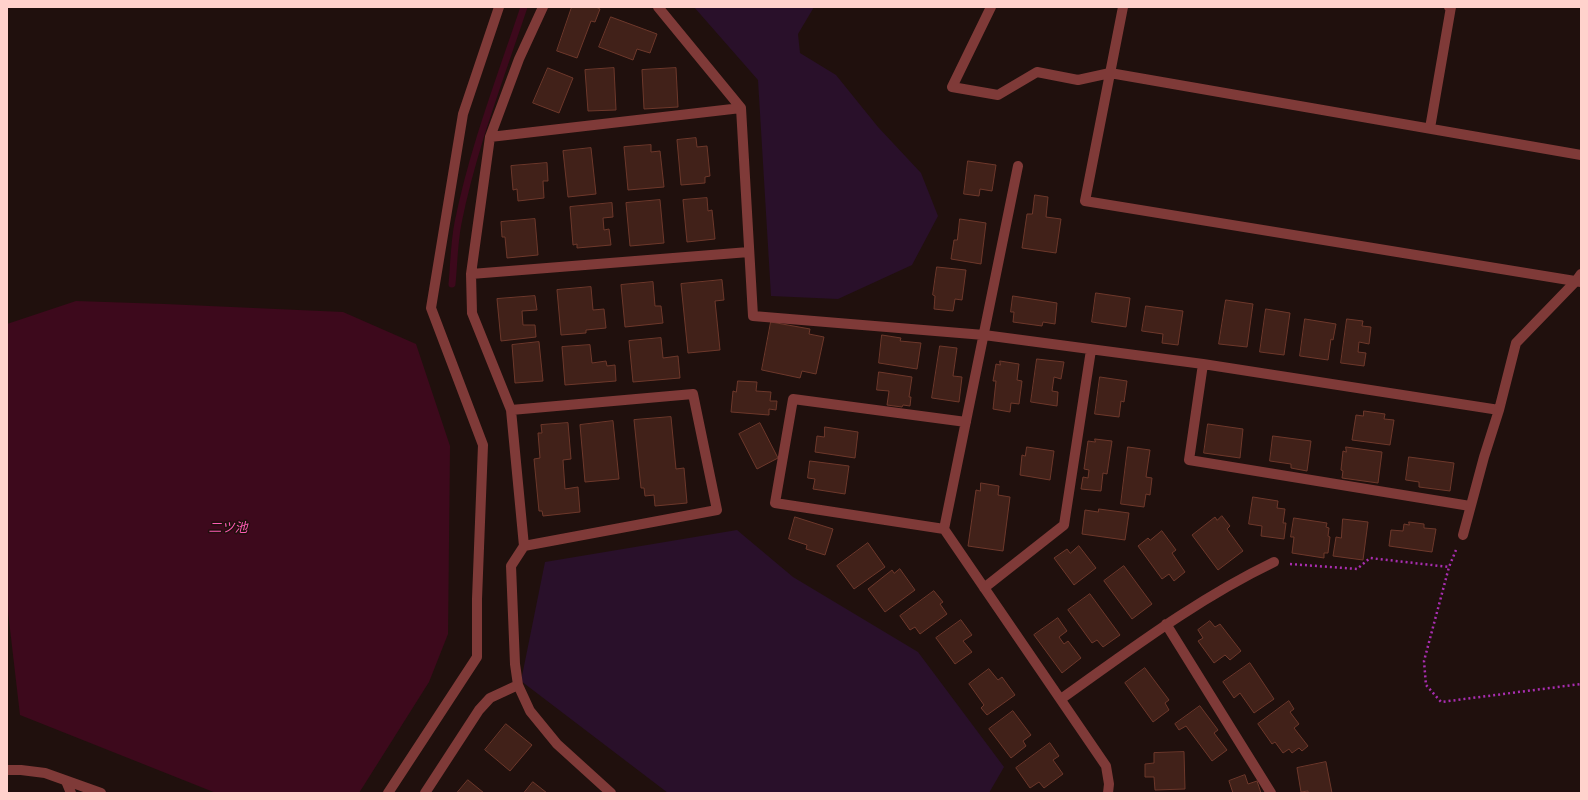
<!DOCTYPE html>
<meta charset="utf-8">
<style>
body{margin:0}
#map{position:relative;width:1588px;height:800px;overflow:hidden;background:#20100d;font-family:"Fira Sans",sans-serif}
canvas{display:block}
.frame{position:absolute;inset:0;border:8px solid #ffd2cc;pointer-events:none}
</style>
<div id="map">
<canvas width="1588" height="800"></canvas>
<div class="frame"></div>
</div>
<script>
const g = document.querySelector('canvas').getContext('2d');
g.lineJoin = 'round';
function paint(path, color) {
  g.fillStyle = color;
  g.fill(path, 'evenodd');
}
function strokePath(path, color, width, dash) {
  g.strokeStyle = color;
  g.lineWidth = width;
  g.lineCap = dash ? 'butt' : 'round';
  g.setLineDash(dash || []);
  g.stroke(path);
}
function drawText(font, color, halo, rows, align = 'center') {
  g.font = font + ' "Fira Sans","Noto Sans JP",sans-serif';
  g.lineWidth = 3;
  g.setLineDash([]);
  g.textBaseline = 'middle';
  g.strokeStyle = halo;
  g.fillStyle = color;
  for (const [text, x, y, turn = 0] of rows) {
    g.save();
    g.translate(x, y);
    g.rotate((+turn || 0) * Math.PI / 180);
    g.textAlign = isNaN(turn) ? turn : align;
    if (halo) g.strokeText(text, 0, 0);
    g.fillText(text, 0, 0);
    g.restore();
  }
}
paint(new Path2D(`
 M694 7H814L798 34 800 53 836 75 878 127 921 173 938 216 912 265 838 299 771 296 758 80Z
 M737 530 793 577 918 652 1004 767 989 793H668L521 681 545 562Z`), '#29102a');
paint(new Path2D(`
 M76 301 165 304 343 312 416 344 450 446 448 634 429 682 359 793H216L20 715 7 603V324Z`), '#3d091c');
strokePath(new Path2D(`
 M452 284C454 264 454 243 458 223 473 148 500 79 524 7`), '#3d091c', 7);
const building = new Path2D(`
 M572 7H596L600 9 595 22 591 21 577 58 557 51Z
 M611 17 657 34 650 53 637 49 633 60 599 47Z
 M548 68 573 78 559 113 533 103Z
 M614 68 616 110 588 111 585 70Z
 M676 68 678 107 644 109 642 70Z
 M696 138 697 147 707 146 710 176 705 177V183L681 185 677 140Z
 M651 145V152L660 151 664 187 628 190 624 147Z
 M591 148 596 194 568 197 563 151Z
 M968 161 996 165 992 191 980 189 979 196 964 194Z
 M547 163 548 181H543L544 198 518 201 517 189 513 190 511 166Z
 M1035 195 1048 197 1046 217 1061 219 1056 253 1022 248 1027 214H1032Z
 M707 198 708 211 712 210 715 239 687 242 683 200Z
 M660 200 664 243 630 246 626 203Z
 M612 203 613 217 603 218 604 230 609 229 611 245 577 248V244L573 245 570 207Z
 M535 219 538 255 507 258 505 237H502L501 222Z
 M960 219 986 223 981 264 951 259 954 240H957Z
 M937 267 966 270 962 300 955 299 953 311 934 309 935 296 933 295Z
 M722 280 724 300 715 301 720 350 688 353 681 284Z
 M653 282 655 306H661L663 323 625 327 621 285Z
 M591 287 593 310 604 309 606 328 586 330V333L561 335 557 290Z
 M1096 293 1130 298 1126 327 1092 322Z
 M535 296 537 310 522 311 523 325H535L536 337 501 341 497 299Z
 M1013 296 1057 303 1055 324 1043 322 1042 326 1013 322 1014 312H1011Z
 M1226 300 1253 304 1247 347 1219 344Z
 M1146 306 1183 311 1178 345 1162 343 1163 334 1142 331Z
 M1266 309 1290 313 1284 355 1260 352Z
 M1305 319 1336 324 1333 340 1331 339 1328 360 1300 356Z
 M1347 319 1363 321 1362 326 1371 327 1369 344 1359 342 1358 352 1366 353 1364 366 1341 363Z
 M771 322 810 329 809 334 824 337 816 374 802 371 800 378 762 370Z
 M882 335 901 338 900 341 921 343 917 369 879 363Z
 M661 338 663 358 678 356 680 378 633 382 629 341Z
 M539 342 543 381 515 383 512 345Z
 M590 345 592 363 606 361 607 366 615 365 616 381 565 385 562 347Z
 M940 346 957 348 953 376 962 377 959 402 932 398Z
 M1037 359 1064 362 1061 379 1054 377 1052 391 1058 392 1057 406 1031 402Z
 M1000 361 1019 364 1017 380 1022 381 1019 404 1011 403 1010 412 993 409 996 381H993L996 364 1000 365Z
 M879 372 912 377 909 397H911L910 406 903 405 902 407 887 405 889 391 877 390Z
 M1100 377 1127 381 1124 402 1121 401 1119 417 1095 414Z
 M738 381 757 382 756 391 771 392 770 401H777L776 410 769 409V415L731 412 733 391 736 392Z
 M1364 411 1385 414 1384 419 1394 420 1390 445 1352 440 1356 415 1363 416Z
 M671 417 676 469 684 468 687 503 655 506 654 495 645 496 644 488H641L634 420Z
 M613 421 619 479 585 482 580 425Z
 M568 423 571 459 563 460 565 489 578 487 580 512 543 516 542 511H539L534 459 540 458 538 433H542L541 425Z
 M760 423 778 458 757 469 739 434Z
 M1208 424 1243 429 1240 458 1204 453Z
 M825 427 858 432 855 458 815 452 817 436 824 437Z
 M1273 436 1311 441 1307 471 1291 468V464L1270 461Z
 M1095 439 1112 441 1107 474 1103 473 1101 491 1081 489 1083 477 1088 478 1089 470 1084 469 1088 441 1095 442Z
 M1027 447 1054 451 1050 480 1020 475 1022 455 1025 456Z
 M1128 447 1150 450 1146 477 1152 478 1150 495 1146 494 1144 507 1121 504Z
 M1346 447 1382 452 1378 483 1342 478 1343 471 1341 470 1343 451 1346 452Z
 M1409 457 1454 463 1450 491 1419 487V482L1406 480Z
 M810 461 849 466 845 494 813 489 815 479 808 478Z
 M981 483 999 486 998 495 1010 497 1003 551 968 546 976 490 980 491Z
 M1253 497 1278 501 1277 508 1285 509 1283 523H1286L1284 539 1261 536 1262 526 1249 524Z
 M1099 509 1129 513 1125 540 1082 534 1085 510 1098 512Z
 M1222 516 1230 526 1227 529 1243 551 1218 570 1192 535 1215 517 1217 520Z
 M795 517 833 529 825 555 806 549 807 545 789 539Z
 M1294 518 1327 523 1326 527 1329 528 1328 536 1330 537 1328 553H1324V558L1292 553 1294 537H1291Z
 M1343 519 1368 522 1363 560 1333 556 1336 537 1341 538Z
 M1409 522 1424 524V528L1436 529 1432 552 1389 546 1391 530 1403 531 1404 524 1409 525Z
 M1162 531 1176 550 1172 553 1185 572 1174 581 1169 574 1162 579 1138 546 1148 538 1150 540Z
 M868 543 885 567 854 589 837 566Z
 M1079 546 1096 568 1074 585 1054 558 1067 549 1070 553Z
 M1124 566 1152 604 1132 619 1104 581Z
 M900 569 915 590 885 612 868 589 892 570 894 573Z
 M934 591 943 602 940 604 947 614 920 634 915 627 910 630 900 616Z
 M1090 594 1120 635 1103 647 1097 640 1092 643 1068 610Z
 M1058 618 1067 631 1059 637 1064 644 1068 641 1081 658 1062 673 1034 635Z
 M961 620 972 635 963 641 972 652 955 664 936 638Z
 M1210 621 1215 627 1220 624 1241 651 1230 660 1225 655 1214 663 1198 641 1203 638 1198 630Z
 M1250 663 1274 699 1254 713 1240 693 1234 698 1223 682Z
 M1145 668 1169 700 1165 703 1169 710 1153 722 1125 683Z
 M989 669 998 680 1002 677 1015 695 987 715 981 708 984 705 969 684Z
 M1289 701 1294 709 1290 712 1299 724 1294 728 1308 746 1302 751 1299 748 1292 753 1289 749 1283 753 1275 742 1272 744 1258 724Z
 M1200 706 1218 730 1214 733 1227 750 1212 761 1186 726 1179 730 1175 724Z
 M1013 711 1031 735 1023 741 1026 746 1011 758 989 729Z
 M506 724 532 745 510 771 485 750Z
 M1050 743 1059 756 1053 760 1063 774 1044 788 1039 782 1030 788 1016 768Z
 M1184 752 1185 789 1155 790 1154 777H1145V764L1154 763V753Z
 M1326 762 1332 793H1308V791L1301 792 1297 768Z
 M1245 775 1248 784 1257 781 1261 793H1233L1229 781Z
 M468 780 484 793H457Z
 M533 782 547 793H524Z`);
paint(building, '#412119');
strokePath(building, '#6d382b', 1);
strokePath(new Path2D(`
 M1456 550 1449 567 1424 661 1426 685 1441 702 1581 684
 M1290 564 1357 569 1370 558 1449 567`), '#a92eb1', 2.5, [2, 3]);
strokePath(new Path2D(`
 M658 7 741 108 753 316 984 335 1203 364 1499 410
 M991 7 952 87 998 95 1037 72 1078 80 1110 73 1581 155
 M1123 7 1085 201 1581 282
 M1430 128 1451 7H1449
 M490 137 741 108
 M1018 166 944 529 1106 766 1109 784 1108 793
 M471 274 749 252
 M1203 364 1189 460 1470 506
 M511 410 693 394 717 510 524 546
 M944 529 775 503 793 399 966 422
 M1463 535 1484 457 1499 410 1516 343 1576 281 1581 274
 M984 588 1064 525 1091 350
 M1166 624 1271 793
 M518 685 530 711 557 744 611 793
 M1061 699C1130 650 1197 599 1274 562
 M7 770H21L45 773 101 793
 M66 781 71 793
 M388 793 477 657V599L483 445 431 308 463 114 499 7
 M425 793 479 710 490 698 518 685 515 664 511 566 524 546 511 410 472 313 471 274 490 137 519 59 543 7`), '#7f3a38', 10);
drawText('italic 13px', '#fe5bb4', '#20100d', [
 ["二ツ池",228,528]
]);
</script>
